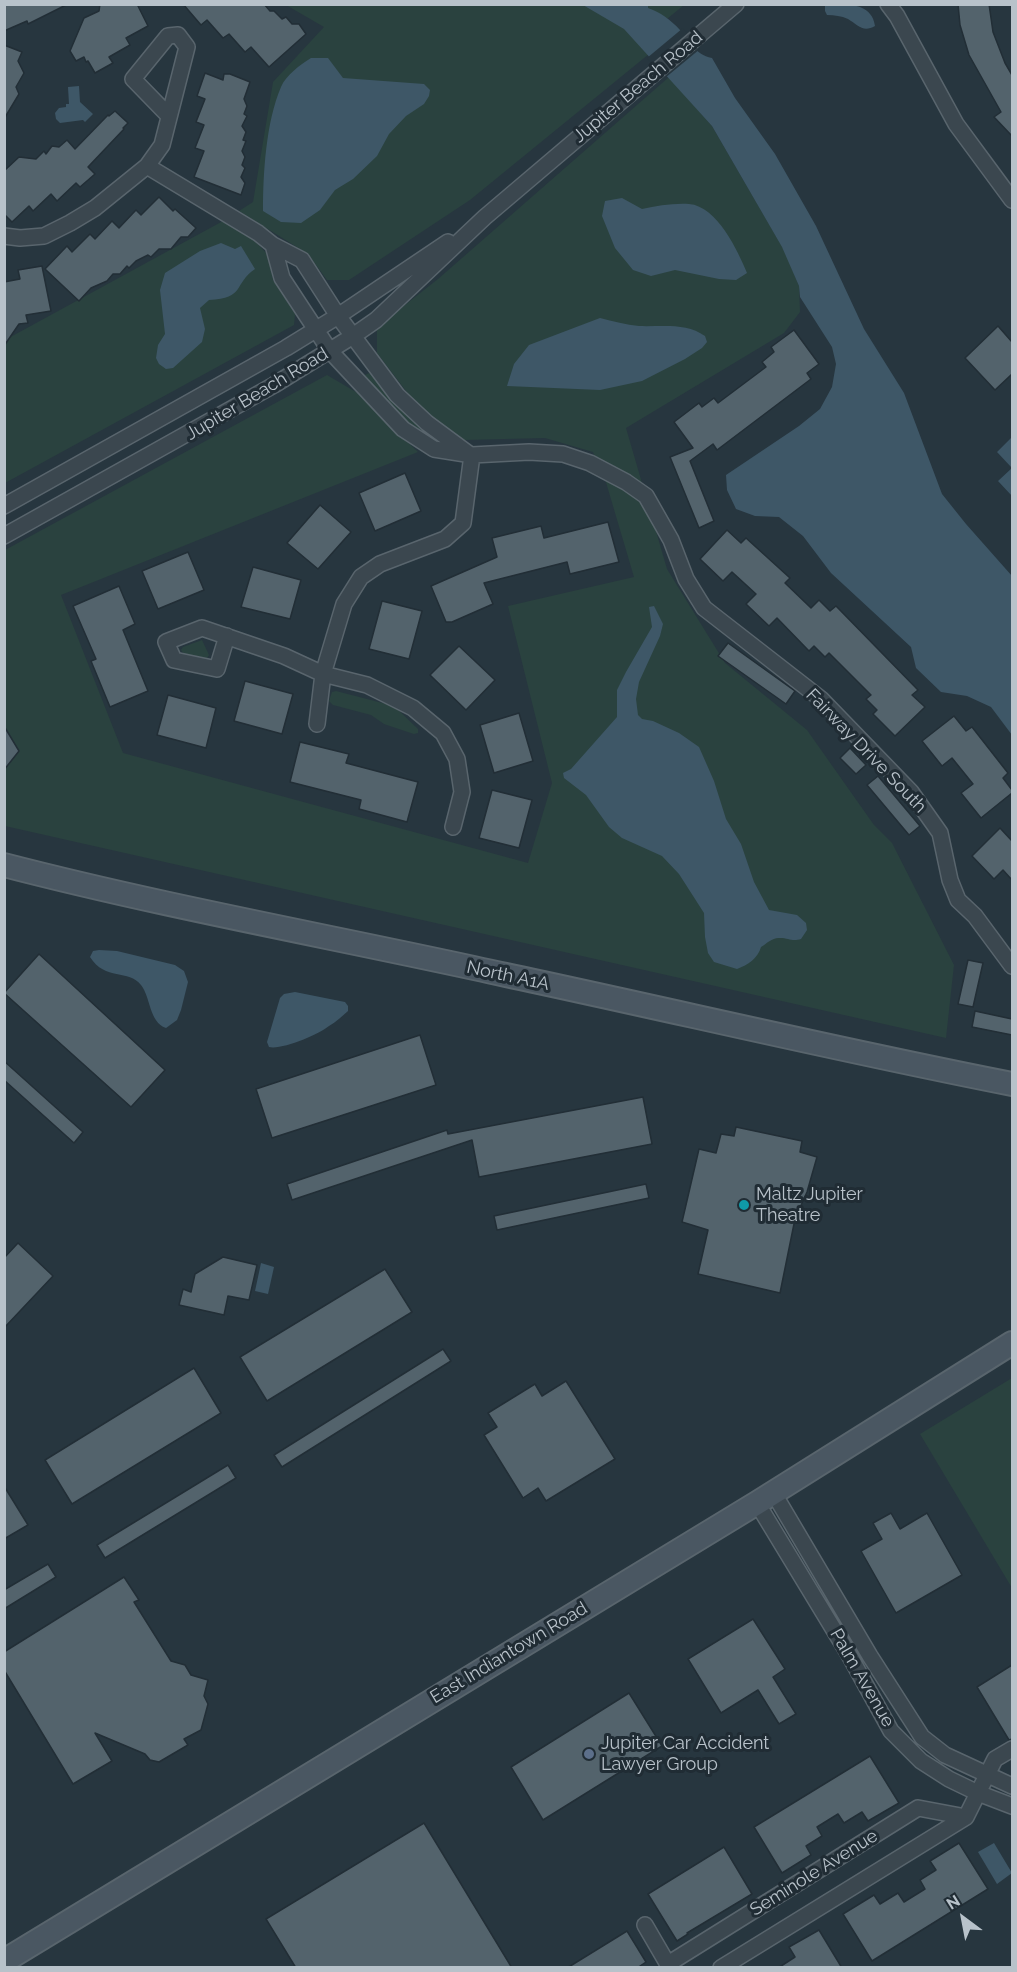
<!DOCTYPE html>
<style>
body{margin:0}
#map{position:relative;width:1017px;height:1972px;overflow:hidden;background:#27363f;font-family:Raleway,sans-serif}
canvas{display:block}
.frame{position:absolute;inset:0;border:6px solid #b8c2ca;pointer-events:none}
.north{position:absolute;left:933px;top:1888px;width:60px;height:60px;-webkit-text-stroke:4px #202c34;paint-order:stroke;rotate:328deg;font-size:16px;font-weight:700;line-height:24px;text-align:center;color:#b8c2ca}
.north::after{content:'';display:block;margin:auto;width:21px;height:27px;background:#b8c2ca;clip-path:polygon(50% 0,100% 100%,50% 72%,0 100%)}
</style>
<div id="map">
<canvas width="1017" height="1972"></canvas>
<div class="frame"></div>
<div class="north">N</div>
</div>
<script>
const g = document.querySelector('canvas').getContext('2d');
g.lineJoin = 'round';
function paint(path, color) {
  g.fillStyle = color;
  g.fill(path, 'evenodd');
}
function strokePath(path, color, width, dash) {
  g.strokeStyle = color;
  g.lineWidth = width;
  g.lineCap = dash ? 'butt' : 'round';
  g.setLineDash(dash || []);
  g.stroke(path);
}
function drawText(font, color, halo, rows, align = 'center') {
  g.font = font + ' Raleway,sans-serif';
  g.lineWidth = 6;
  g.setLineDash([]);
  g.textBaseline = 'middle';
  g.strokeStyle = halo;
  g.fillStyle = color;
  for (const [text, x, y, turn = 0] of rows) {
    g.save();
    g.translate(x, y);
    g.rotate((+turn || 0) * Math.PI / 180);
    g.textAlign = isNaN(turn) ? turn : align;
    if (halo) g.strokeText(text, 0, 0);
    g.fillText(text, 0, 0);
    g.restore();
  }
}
paint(new Path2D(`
 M286 5H684L640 41 649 54 470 200 349 280H327L308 254 239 211 253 202 273 82 324 27Z
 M669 77 712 126 787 255 799 286 800 312 784 333 626 428 667 569 725 663 807 730 874 825 892 843 954 965 946 1038 5 826V550L327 375 356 392 418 452 61 595 123 753 528 863 552 783 508 606 634 577 605 479 593 452 545 438 464 440 446 429 419 408 377 353V327L438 279Z
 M223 221 254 240 268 255 273 280 295 314 294 325 5 483V340Z
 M369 373 398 407 440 442 439 443 406 424 365 378V375Z
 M202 640 209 655 207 658 184 654 181 650 183 647Z
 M336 691 394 706 418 729V733L414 734 384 724 371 715 333 705 329 701 332 692Z
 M1012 1378V1588L920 1434Z`), '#2a423f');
paint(new Path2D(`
 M825 4C843 4 872 1 875 26 863 33 858 25 848 19 841 16 835 15 827 15L825 11Z
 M583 5H648V8C660 12 671 20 680 30 692 43 694 54 712 58L735 98 775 154 816 226 864 329 904 393 942 494 966 524 1012 576V735L991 707 967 696 941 692 916 668 911 647 831 573 803 536 779 517 755 516 736 509 727 490 726 475 799 426 820 409 832 387 836 364 832 347 800 297 799 286 782 247 712 126 624 29Z
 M311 58H328L343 78 424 84 430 90 429 96 424 104 406 116 389 134 377 156 353 179 335 190 320 210 301 223 281 222 263 211C263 173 266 122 281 87 286 75 300 65 311 58Z
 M79 86 80 102 93 114 85 122 83 120 60 123 56 119 55 113 59 108 66 107V104H69L68 87Z
 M622 198 642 209C657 206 673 203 689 204 717 206 738 251 747 273L736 280 719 279 675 270 651 276 633 270 615 248 602 216 605 201Z
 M221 243 235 249 241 246 255 269C233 284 246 298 209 300L200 308 205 329 202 342 173 368 166 369 159 364 156 358 158 345 165 334 160 290 165 273 200 251Z
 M600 318C613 321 626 325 639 326 661 327 686 322 705 336L707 342 702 348 685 359 642 381 600 390 507 386 514 364 529 345Z
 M1011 438 1012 439V496L998 481 1012 468 997 452Z
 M654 606 663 624 660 636 639 682 636 699 638 715 642 719 653 721 679 733 699 747 714 781 726 819 741 844 754 882 769 910 797 915 806 923 807 930 801 939C792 942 789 938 780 938 773 937 767 943 761 947 758 958 748 965 737 969L714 962 708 953 705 937 704 913 679 874 662 856 622 838 609 827 586 795 564 778 563 773 571 769 617 717V690L626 672 652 627 649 607Z
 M99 950 117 951 175 965 184 971 188 982 181 1010 177 1020 166 1028C149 1022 151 998 141 985 129 969 105 981 90 957L93 951Z
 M295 992 345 1002 348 1006V1011C342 1016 336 1022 329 1026 318 1035 282 1050 269 1047L267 1042 280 998 284 994Z
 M261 1263 274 1267 268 1294 255 1291Z
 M994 1843 1012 1873 997 1884 978 1852Z`), '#3e5767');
paint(new Path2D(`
 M683 28 700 49 665 78 647 58Z`), '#27363f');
const building = new Path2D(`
 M4 4H68L28 24 27 21 4 31Z
 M100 4H137L148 26 126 38 130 45 109 57 113 63 95 73 88 61 86 62 84 57 76 61 70 51 84 18 99 11Z
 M183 4H264L270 11H274L282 19 286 17 292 24H299L306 34 269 67 251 47 245 52 229 34 223 38 207 20 201 25Z
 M958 4H989L993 32 1005 63 1012 75V136L994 117 1001 112 969 55 960 25Z
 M4 45 22 52 18 61 24 73 16 87 19 94 4 119Z
 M205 73 223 80 224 74H230L250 82 244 99 247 106 244 114 247 116 242 126 246 132 243 140 246 141 242 151 245 157 242 165 245 168 241 177 245 183 241 195 194 177 204 151 195 148 204 125 196 122 205 99 197 96Z
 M115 111 128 123 123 128 124 129 88 167 95 174 80 187 76 183 57 201 51 194 33 211 29 206 12 222 4 214V171L19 157 36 159 44 151 46 154 52 146 59 147 67 140 75 149 108 115 109 116Z
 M159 197 173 211 175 209 196 228 188 237H181L171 249H159L151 257 148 255 136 261 129 268 127 266 120 274H113L107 281 91 288 79 301 45 269 67 246 72 252 90 234 95 239 112 221 119 228 136 210 141 215Z
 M42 266 51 311 26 315 28 323 19 324 4 346V282L20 279 18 270Z
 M998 326 1012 342V374L995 390 965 358Z
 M794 330 819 364 807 373 811 379 717 450 713 444 690 461 714 521 699 528 670 457 693 448 674 422 699 403 702 407 714 398 718 403 766 367 762 362 774 352 771 347Z
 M405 473 421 511 375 531 359 493Z
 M320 505 351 532 318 569 287 543Z
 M608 522 619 562 570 574 567 562 484 583 493 604 452 622H446L431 586 497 557 492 538 541 526 544 538Z
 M727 530 741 543 746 538 790 578 785 583 811 608 819 600 830 611 836 606 918 690 912 695 925 707 895 736 873 714 877 710 866 699 871 695 829 653 825 657 814 646 809 651 777 618 769 626 746 604 756 594 732 572 723 581 700 559Z
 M188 552 204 590 158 609 142 571Z
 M253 567 301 580 290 619 241 607Z
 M119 586 135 624 123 630 148 691 110 707 91 661 96 659 73 606Z
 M382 601 422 611 409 659 369 649Z
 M728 643 795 691 786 704 718 656Z
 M459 646 495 680 466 710 430 675Z
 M245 681 293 694 282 734 234 721Z
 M168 695 216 708 206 748 157 735Z
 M519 713 533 761 494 773 480 725Z
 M954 716 966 731 972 727 1008 773 1003 778 1012 790V793L981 818 961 793 973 784 952 758 942 766 922 741Z
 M4 726 19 751 4 770Z
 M300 742 349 754 346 763 418 782 407 822 359 809 361 800 290 782Z
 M850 748 866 765 856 774 840 758Z
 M878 776 920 826 909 835 867 785Z
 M492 790 532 800 519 848 479 838Z
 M1000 828 1012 841V880L1003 870 994 879 972 856Z
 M39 954 165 1070 131 1107 4 993Z
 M968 960 983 963 973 1007 958 1004Z
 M975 1011 1012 1019V1035L972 1027Z
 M420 1035 436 1085 272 1138 256 1089Z
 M4 1061 83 1132 74 1143 4 1080Z
 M643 1097 652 1144 479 1177 472 1140 292 1200 287 1184 447 1130 448 1134Z
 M736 1127 802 1141 800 1152 817 1157 807 1192 795 1219 780 1293 698 1274 708 1230 682 1222 699 1149 716 1153 721 1134 734 1136Z
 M646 1184 649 1198 497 1230 494 1216Z
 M18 1243 53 1276 4 1328V1258Z
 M223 1257 257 1265 249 1300 228 1296 224 1315 179 1305 183 1289 191 1292 195 1274Z
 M385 1269 412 1312 267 1401 240 1357Z
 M443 1349 451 1361 282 1467 274 1455Z
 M194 1368 221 1413 72 1504 45 1460Z
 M566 1381 615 1459 546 1501 538 1488 523 1498 484 1435 497 1427 488 1413 535 1384 542 1396Z
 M228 1465 236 1478 105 1558 97 1545Z
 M4 1486 28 1525 4 1539Z
 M891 1513 900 1529 927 1513 962 1575 896 1613 861 1551 882 1539 873 1523Z
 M48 1564 56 1577 4 1609V1590Z
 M124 1577 139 1600 134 1602 171 1661 185 1665 191 1675 208 1680 204 1696 208 1704 201 1730 184 1739 188 1745 159 1762 150 1760 145 1754 95 1733 112 1761 73 1784 4 1670V1652Z
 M753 1619 785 1669 773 1677 796 1714 779 1724 758 1690 721 1713 688 1659Z
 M1012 1665V1739L1009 1740 977 1687Z
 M629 1693 662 1746 543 1820 511 1767Z
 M870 1756 899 1803 868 1821 862 1812 844 1823 838 1814 817 1827 822 1836 806 1846 811 1855 782 1873 754 1827Z
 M424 1823 512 1968H296L266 1919Z
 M959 1843 988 1889 872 1961 843 1914 874 1895 880 1904 898 1893 904 1902 925 1889 920 1880 936 1870 930 1861Z
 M724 1847 752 1894 687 1933 688 1934 677 1941 648 1894Z
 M819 1930 842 1968H778L795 1957 789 1947Z
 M627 1931 646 1962 637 1968H567Z`);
paint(building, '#53636c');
strokePath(building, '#222e36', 1.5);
const street = new Path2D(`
 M888 4 897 16 956 124 1012 200
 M147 166 258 233 273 245 302 260 338 316 397 395 427 423 469 454
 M4 236 20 238 44 236 70 223 95 208 147 166 162 145 187 47 178 35 168 36 133 79 169 116
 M273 245 282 278 330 351 403 429 434 449 472 455 529 452 563 454 590 463 626 482 646 496 671 540 686 579 704 608 821 699 911 792 940 833 950 880 958 900 975 916 1012 966
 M4 506 286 348 338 316 448 242
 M4 536 274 385 353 336 376 320 485 217 736 4
 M227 636 217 669 174 660 166 642 202 628 284 656 323 674 367 685 413 708 443 733 457 759 462 792 453 827
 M317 724 323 674 344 604 361 577 380 564 445 539 463 523 472 455
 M773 1492 870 1656 922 1737 945 1755 1012 1786
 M757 1503 848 1653 891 1731 921 1761 949 1779 978 1793 1012 1806
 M645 1925 670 1968
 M668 1964 918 1808 966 1817 995 1759 1012 1749
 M721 1968 966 1817`);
const secondary = new Path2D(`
 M4 865C170 908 339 938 506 975 675 1011 843 1051 1012 1084
 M4 1961 757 1503 1012 1343`);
strokePath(street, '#59656d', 18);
strokePath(secondary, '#59656d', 26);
strokePath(street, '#3b474f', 15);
strokePath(secondary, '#4a5762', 22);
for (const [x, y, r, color] of [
 [744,1205,6,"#0f9aa8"],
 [589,1754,6,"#5c6f8a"]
]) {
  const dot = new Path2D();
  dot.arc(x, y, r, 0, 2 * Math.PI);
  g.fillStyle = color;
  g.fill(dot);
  strokePath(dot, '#202c34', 2);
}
drawText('18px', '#b8c2ca', '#202c34', [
 ["Jupiter Beach Road",638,87,-40],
 ["Jupiter Beach Road",257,394,-31],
 ["Fairway Drive South",866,751,46],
 ["North A1A",508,976,12],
 ["East Indiantown Road",509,1653,-31],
 ["Palm Avenue",862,1678,60],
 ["Seminole Avenue",814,1873,-32]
]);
drawText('18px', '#b8c2ca', '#202c34', [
 ["Maltz Jupiter",756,1195],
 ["Theatre",756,1216],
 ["Jupiter Car Accident",601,1744],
 ["Lawyer Group",601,1765]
], 'left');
</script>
